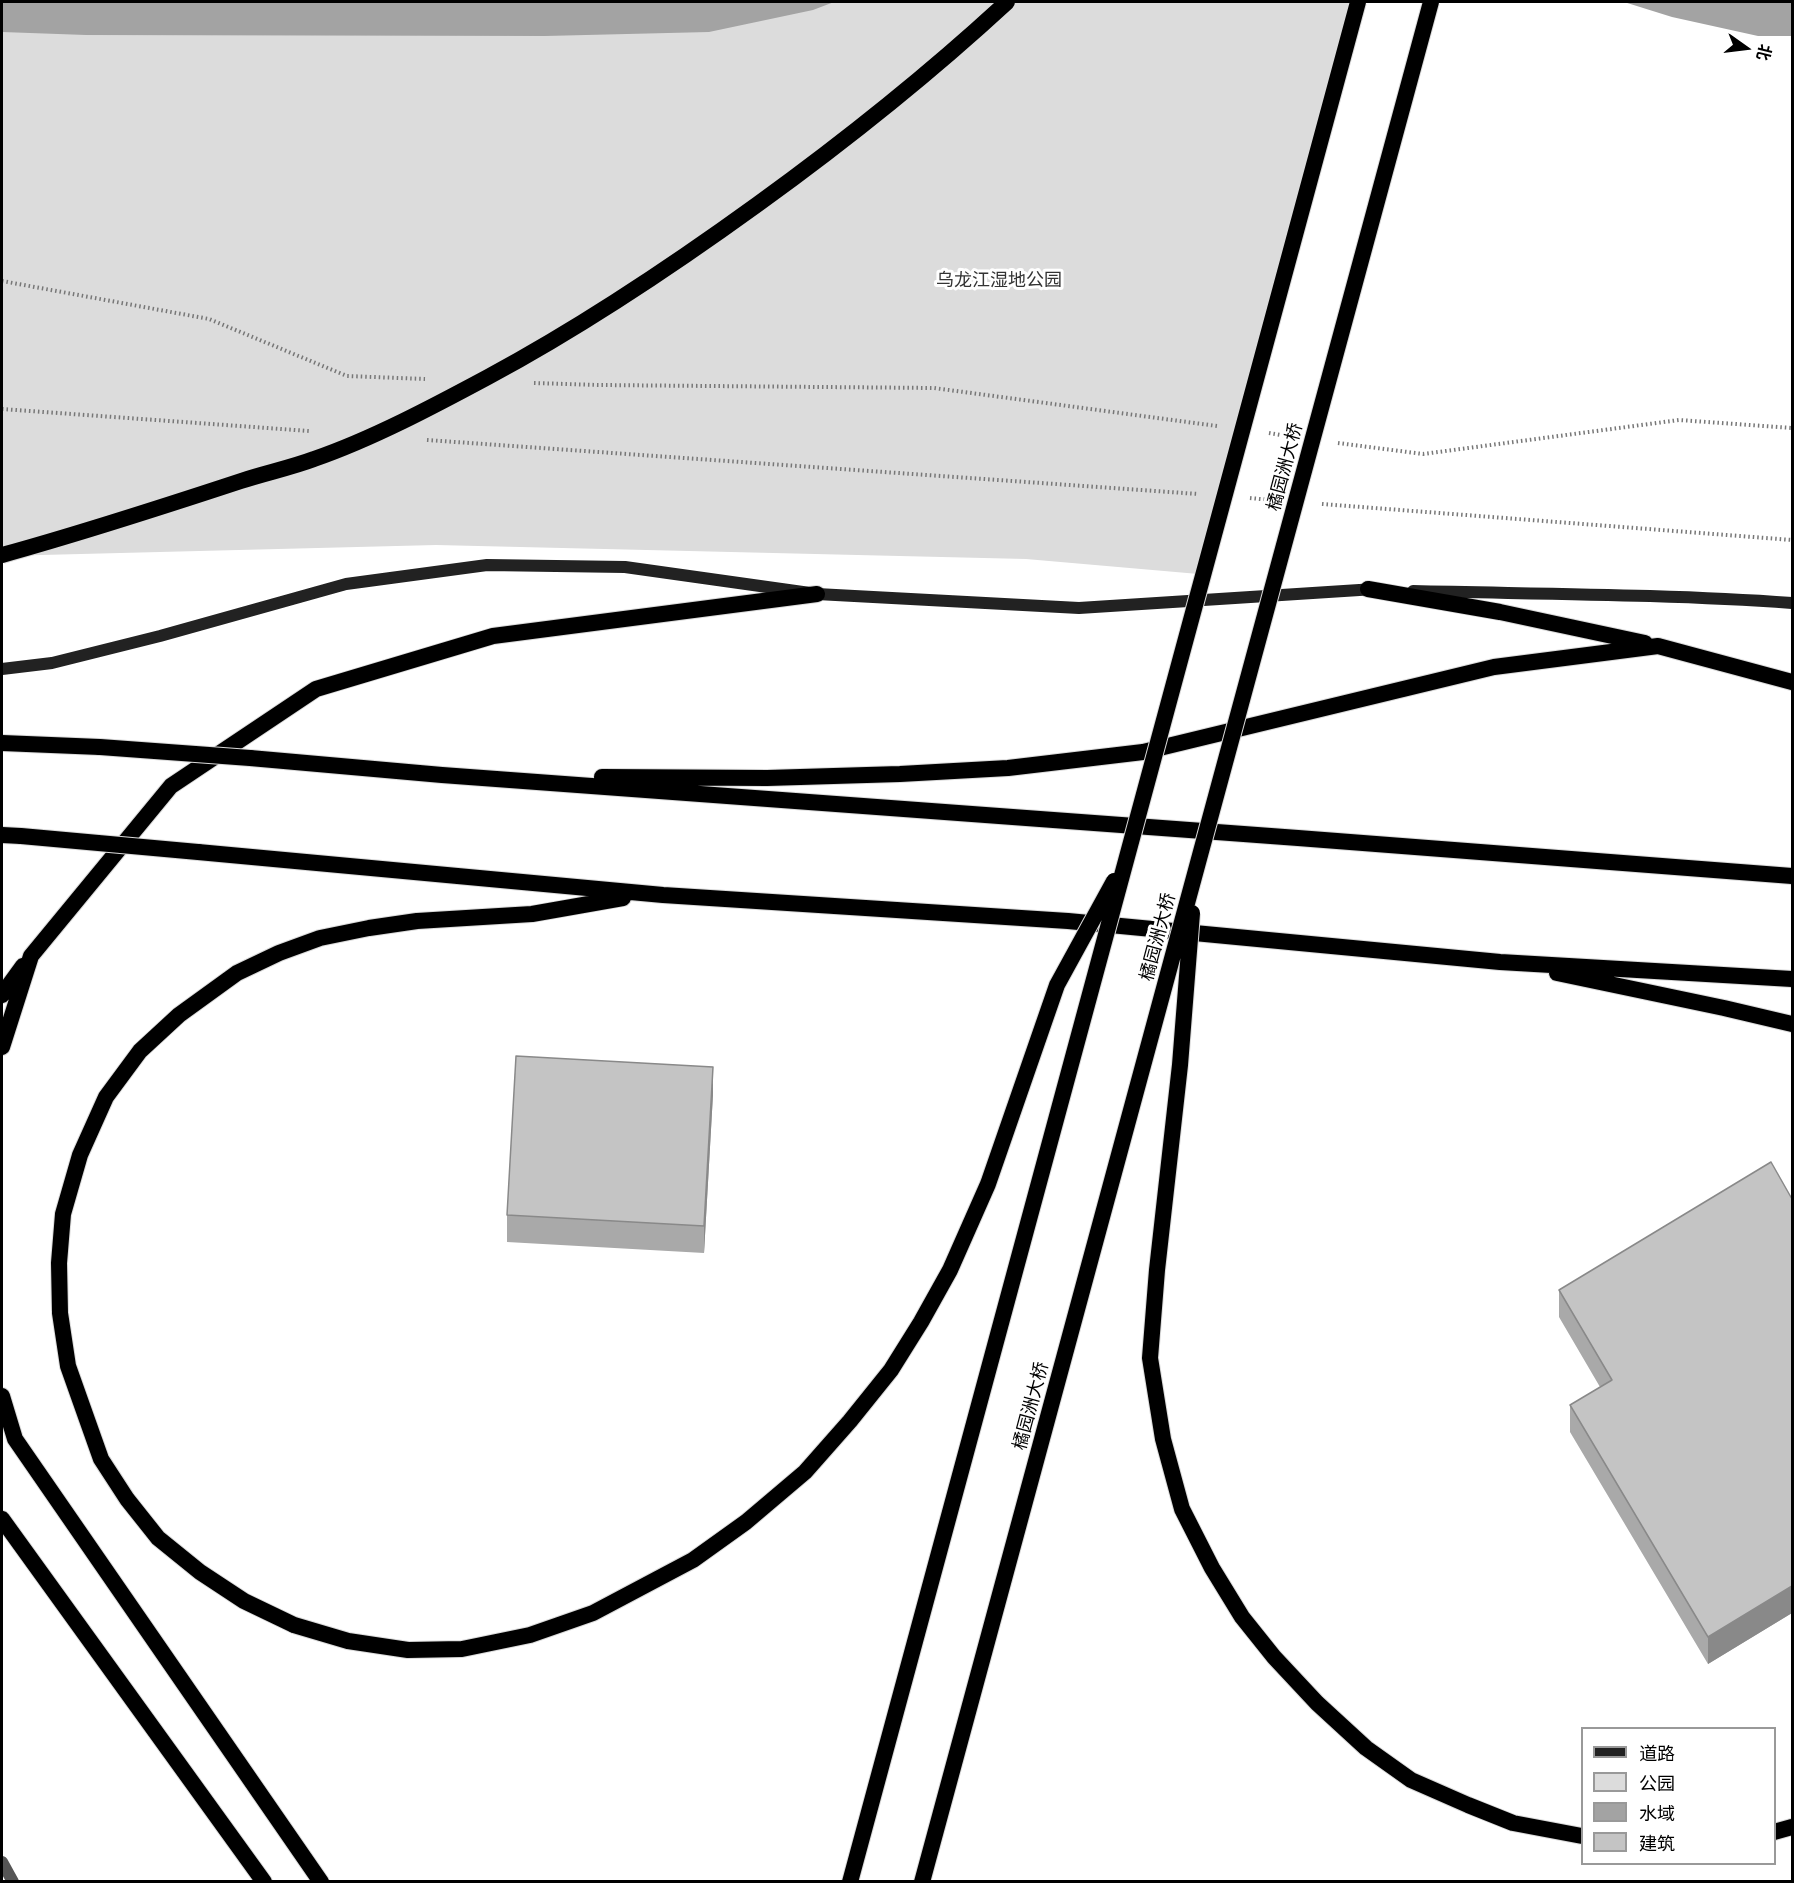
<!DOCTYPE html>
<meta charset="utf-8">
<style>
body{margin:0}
#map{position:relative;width:1794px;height:1883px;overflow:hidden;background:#fff;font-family:"Public Sans","Noto Sans SC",sans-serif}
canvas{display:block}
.frame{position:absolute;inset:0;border:3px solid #000;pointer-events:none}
.legend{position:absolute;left:1581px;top:1727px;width:195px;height:138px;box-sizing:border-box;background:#fff;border:2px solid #999;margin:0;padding:8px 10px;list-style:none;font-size:18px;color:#000}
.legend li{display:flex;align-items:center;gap:12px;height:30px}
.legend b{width:30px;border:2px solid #999}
.north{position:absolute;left:1716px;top:18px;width:60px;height:60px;-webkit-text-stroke:4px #fff;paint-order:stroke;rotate:104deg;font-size:16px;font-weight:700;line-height:24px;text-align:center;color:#000}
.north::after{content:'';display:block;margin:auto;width:21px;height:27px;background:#000;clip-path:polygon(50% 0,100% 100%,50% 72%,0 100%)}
</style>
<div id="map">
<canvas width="1794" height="1883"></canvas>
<div class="frame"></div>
<ul class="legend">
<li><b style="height:8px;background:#222"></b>道路</li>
<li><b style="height:16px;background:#dcdcdc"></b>公园</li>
<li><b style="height:16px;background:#a3a3a3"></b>水域</li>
<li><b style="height:16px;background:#c4c4c4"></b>建筑</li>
</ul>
<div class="north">北</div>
</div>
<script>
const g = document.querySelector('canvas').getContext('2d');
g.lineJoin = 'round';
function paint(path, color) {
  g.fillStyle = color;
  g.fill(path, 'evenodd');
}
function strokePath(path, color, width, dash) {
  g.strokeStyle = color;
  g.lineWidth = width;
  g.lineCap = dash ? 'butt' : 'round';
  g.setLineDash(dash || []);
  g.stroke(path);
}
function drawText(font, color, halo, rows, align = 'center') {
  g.font = font + ' "Public Sans","Noto Sans SC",sans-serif';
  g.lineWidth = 6;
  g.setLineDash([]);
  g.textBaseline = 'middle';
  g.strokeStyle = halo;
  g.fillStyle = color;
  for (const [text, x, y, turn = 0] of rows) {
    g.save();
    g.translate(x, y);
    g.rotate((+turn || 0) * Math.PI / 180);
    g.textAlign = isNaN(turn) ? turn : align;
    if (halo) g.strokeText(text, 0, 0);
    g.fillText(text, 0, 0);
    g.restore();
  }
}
paint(new Path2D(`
 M2 2H1363L1210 575 1026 559 436 545 2 556Z`), '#dcdcdc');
paint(new Path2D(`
 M2 2H834L813 10 709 32 545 36 86 35 2 32Z
 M1624 2H1792V36H1758L1672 17Z`), '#a3a3a3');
const trunk = new Path2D(`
 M1368 589 1500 612 1645 643
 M2 743 100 747
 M250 758 442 775 1298 838 1792 876
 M602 777 767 778 900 774 1008 768 1143 752 1494 667 1658 646 1792 682
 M2 835 21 836
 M198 852 663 895 1068 921 1500 962 1792 979
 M1557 973 1724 1008 1792 1024
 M2 995 23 966
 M2 1047 31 956 171 786 316 689 493 636 817 594
 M2 1396 15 1439 321 1882
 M2 1519 264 1882
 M294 1625 244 1601 200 1572 158 1538 127 1499 101 1459 68 1366 60 1313 59 1263 63 1214 80 1155 106 1097 140 1051 179 1015 237 973 279 953 320 938 369 928 417 921 532 914 623 898
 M1774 1832 1792 1827`);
strokePath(trunk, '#dbdbdb', 18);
strokePath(new Path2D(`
 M2 281 209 319 347 376 425 379
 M534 383 598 385 934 388 1217 426
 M2 409 309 431
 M1269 433 1286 436
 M427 440 1198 494
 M1338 443 1423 454 1679 420 1792 428
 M1250 498 1270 500
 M1322 504 1792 540`), '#777', 4, [1.5, 3]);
strokePath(new Path2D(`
 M2 1862 13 1882`), '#555', 12);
strokePath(new Path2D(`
 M1413 591C1539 594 1666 594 1792 603
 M2 669 52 663 160 636 346 584 487 565 625 567 817 594 1079 608 1375 589`), '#222', 12);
strokePath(trunk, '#000', 16);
const trunkBridge = new Path2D(`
 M2 555C82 533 162 507 241 481 265 473 290 468 314 459 372 439 434 406 488 377 583 326 671 267 758 204 845 141 929 74 1007 2
 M100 747 250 758
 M21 836 198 852
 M1192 913 1180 1065 1157 1270 1150 1358 1163 1439 1182 1509 1212 1568 1242 1617 1274 1657 1317 1703 1366 1748 1411 1780 1468 1805 1513 1823 1582 1836
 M294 1625 348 1641 408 1650 462 1649 530 1635 593 1613 693 1560 746 1522 805 1472 850 1421 891 1370 921 1322 950 1270 988 1184 1057 985 1114 881
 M850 1882 1358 2
 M922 1882 1431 2`);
strokePath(trunkBridge, '#dbdbdb', 18, []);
strokePath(trunkBridge, '#000', 16);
paint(new Path2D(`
 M713 1094 704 1253 507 1242V1215Z
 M1792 1199V1613L1708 1664 1570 1432V1405L1600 1387 1559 1317V1290Z`), '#a9a9a9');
paint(new Path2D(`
 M713 1067V1094L704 1253V1226Z
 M1792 1586V1613L1708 1664V1637Z`), '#898989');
const building = new Path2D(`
 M516 1056 713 1067 704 1226 507 1215Z
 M1771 1162 1792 1199V1586L1708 1637 1570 1405 1612 1380 1559 1290Z`);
paint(building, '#c4c4c4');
strokePath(building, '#898989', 1.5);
drawText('18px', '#333', '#fff', [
 ["乌龙江湿地公园",999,280]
]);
drawText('18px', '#000', '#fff', [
 ["橘园洲大桥",1285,467,-75],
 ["橘园洲大桥",1158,937,-75],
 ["橘园洲大桥",1031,1406,-75]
]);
</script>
